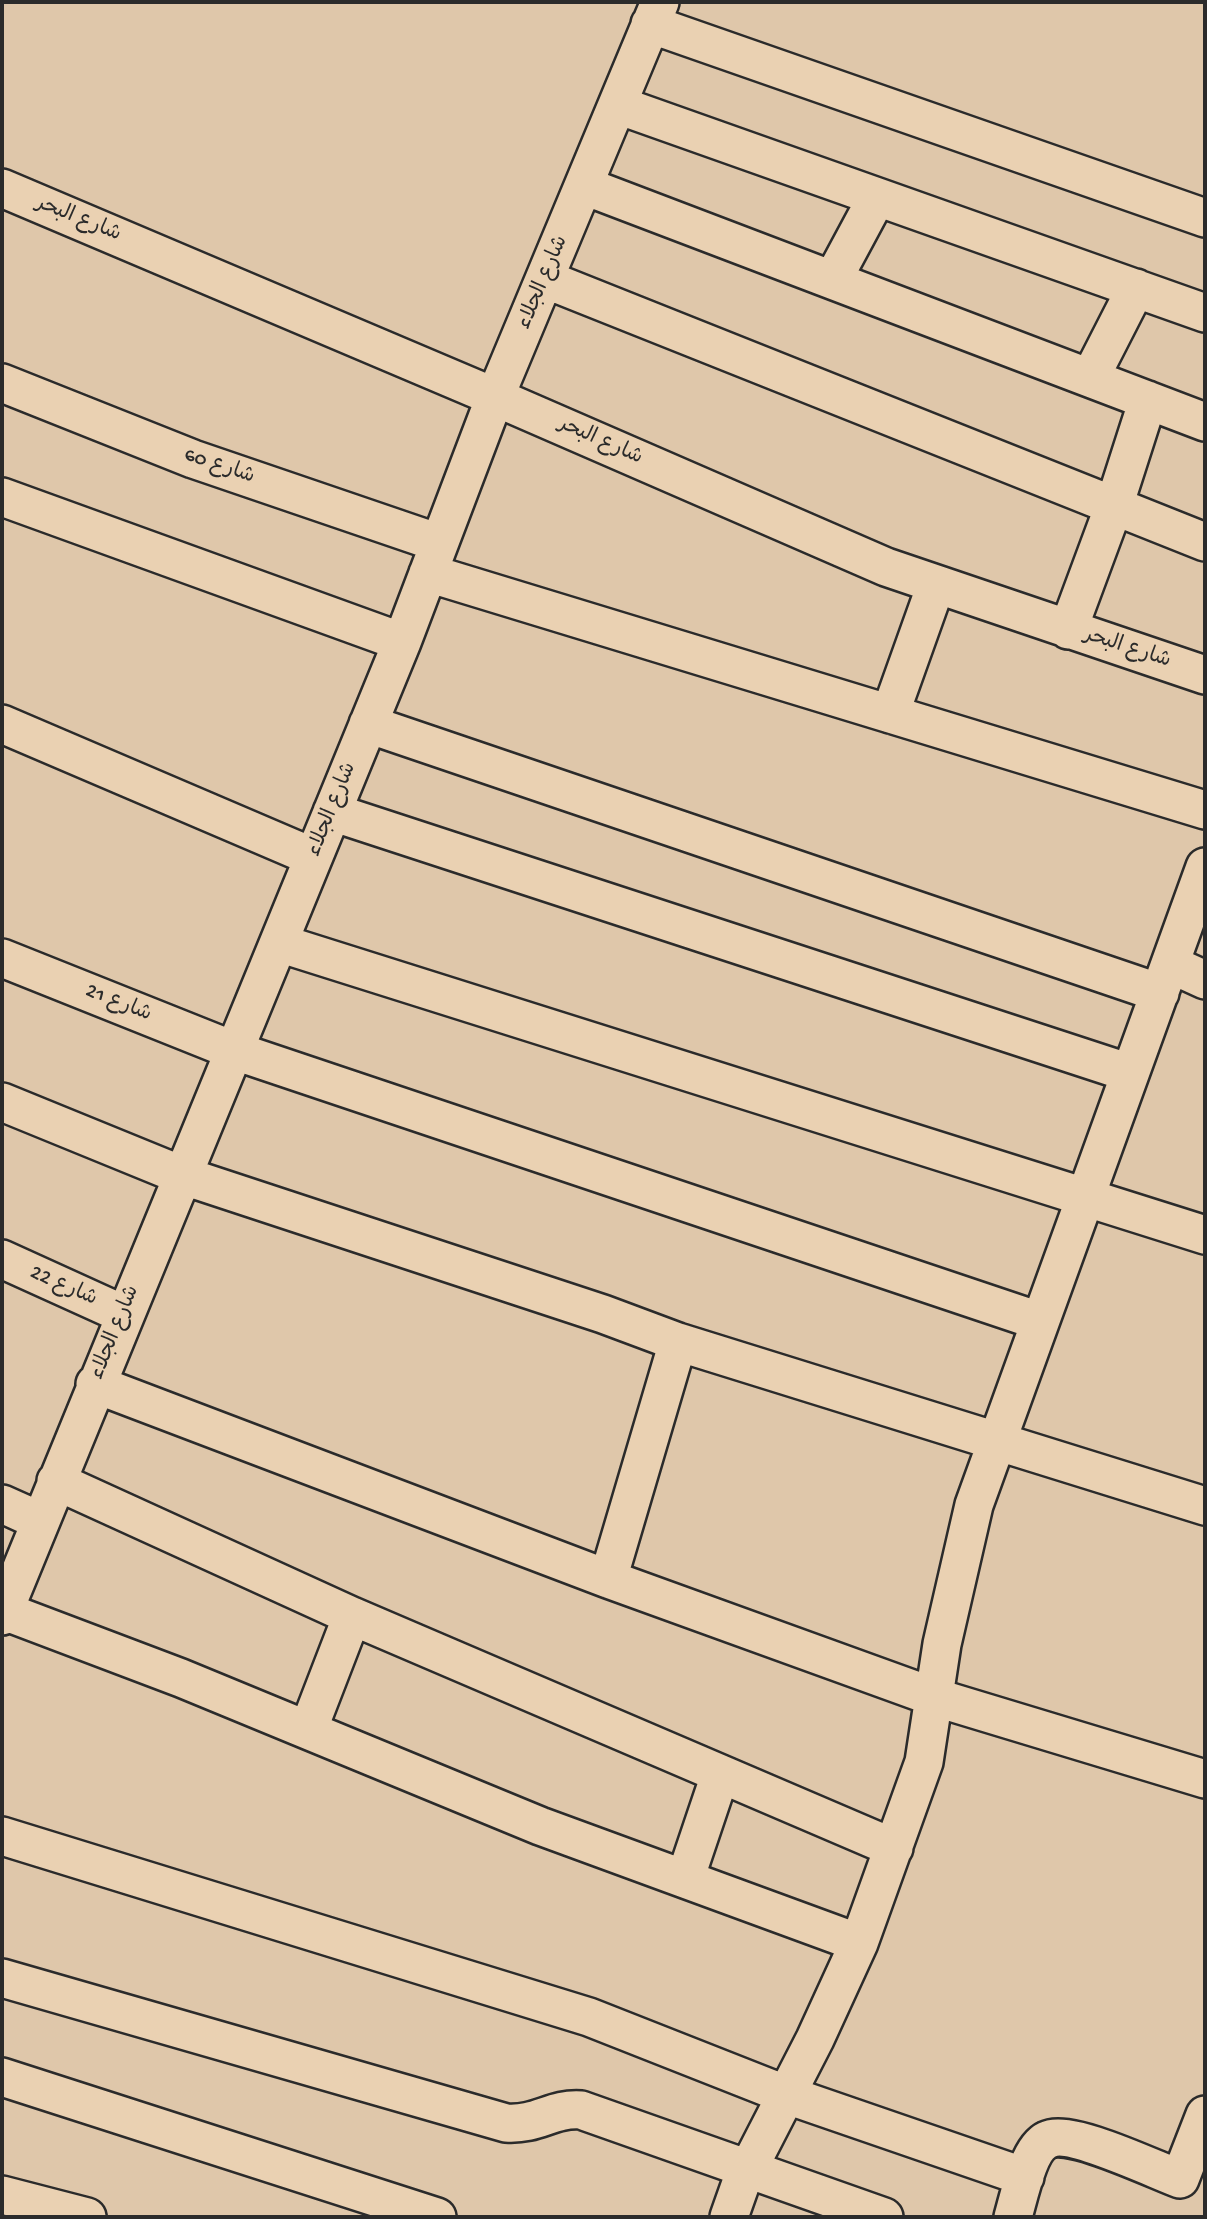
<!DOCTYPE html>
<meta charset="utf-8">
<style>
body{margin:0}
#map{position:relative;width:1207px;height:2219px;overflow:hidden;background:#dfc7aa;font-family:"Gochi Hand",sans-serif}
canvas{display:block}
.frame{position:absolute;inset:0;border:4px solid #2b2b2b;pointer-events:none}
</style>
<div id="map">
<canvas width="1207" height="2219"></canvas>
<div class="frame"></div>
</div>
<script>
const g = document.querySelector('canvas').getContext('2d');
g.lineJoin = 'round';
function strokePath(path, color, width, dash) {
  g.strokeStyle = color;
  g.lineWidth = width;
  g.lineCap = dash ? 'butt' : 'round';
  g.setLineDash(dash || []);
  g.stroke(path);
}
function drawText(font, color, halo, rows, align = 'center') {
  g.font = font + ' "Gochi Hand","Playpen Sans Arabic",sans-serif';
  g.lineWidth = 5;
  g.setLineDash([]);
  g.textBaseline = 'middle';
  g.strokeStyle = halo;
  g.fillStyle = color;
  for (const [text, x, y, turn = 0] of rows) {
    g.save();
    g.translate(x, y);
    g.rotate((+turn || 0) * Math.PI / 180);
    g.textAlign = isNaN(turn) ? turn : align;
    if (halo) g.strokeText(text, 0, 0);
    g.fillText(text, 0, 0);
    g.restore();
  }
}
const minor = new Path2D(`
 M650 24 1205 218
 M618 105 1205 313
 M585 186 1205 422
 M2 188 495 397 886 567 1205 675
 M545 279 1205 542
 M833 279 877 197
 M1090 378 1136 288
 M2 383 193 459 439 543
 M2 497 402 642
 M428 573 1205 810
 M1068 630 1114 506 1148 400
 M890 714 936 585
 M2 724 313 857
 M368 724 1160 993
 M332 812 1130 1073
 M279 943 1205 1235
 M2 958 235 1051 1039 1321
 M1170 964 1205 980
 M2 1102 181 1175 603 1314 678 1342 1205 1506
 M2 1259 123 1314
 M95 1384 608 1579 934 1697 1205 1779
 M56 1481 352 1616 894 1848
 M2 1504 40 1521
 M608 1579 678 1342
 M4 1611 181 1678 540 1826 859 1943
 M2 1616 402 642 495 397 660 2
 M308 1730 352 1616
 M2 1836 589 2017 787 2095 1025 2177
 M685 1879 720 1775
 M2 1978 506 2123C539 2125 551 2108 581 2110L884 2217
 M2 2077 437 2217
 M2 2195 87 2217
 M729 2217 741 2183 815 2039 859 1943 924 1762 942 1644 974 1505 1205 867
 M1013 2217C1019 2197 1028 2149 1047 2140 1069 2128 1155 2170 1180 2179L1205 2115`);
strokePath(minor, '#2b2b2b', 42);
strokePath(minor, '#ead1b2', 37);
drawText('21px', '#2b2b2b', '#ead1b2', [
 ["شارع البحر",78,220,22],
 ["شارع الجلاء",544,283,-67],
 ["شارع البحر",600,442,24],
 ["شارع 60",219,467,19],
 ["شارع البحر",1127,649,18],
 ["شارع الجلاء",333,810,-68],
 ["شارع 21",118,1004,22],
 ["شارع 22",63,1287,24],
 ["شارع الجلاء",116,1333,-68]
]);
</script>
